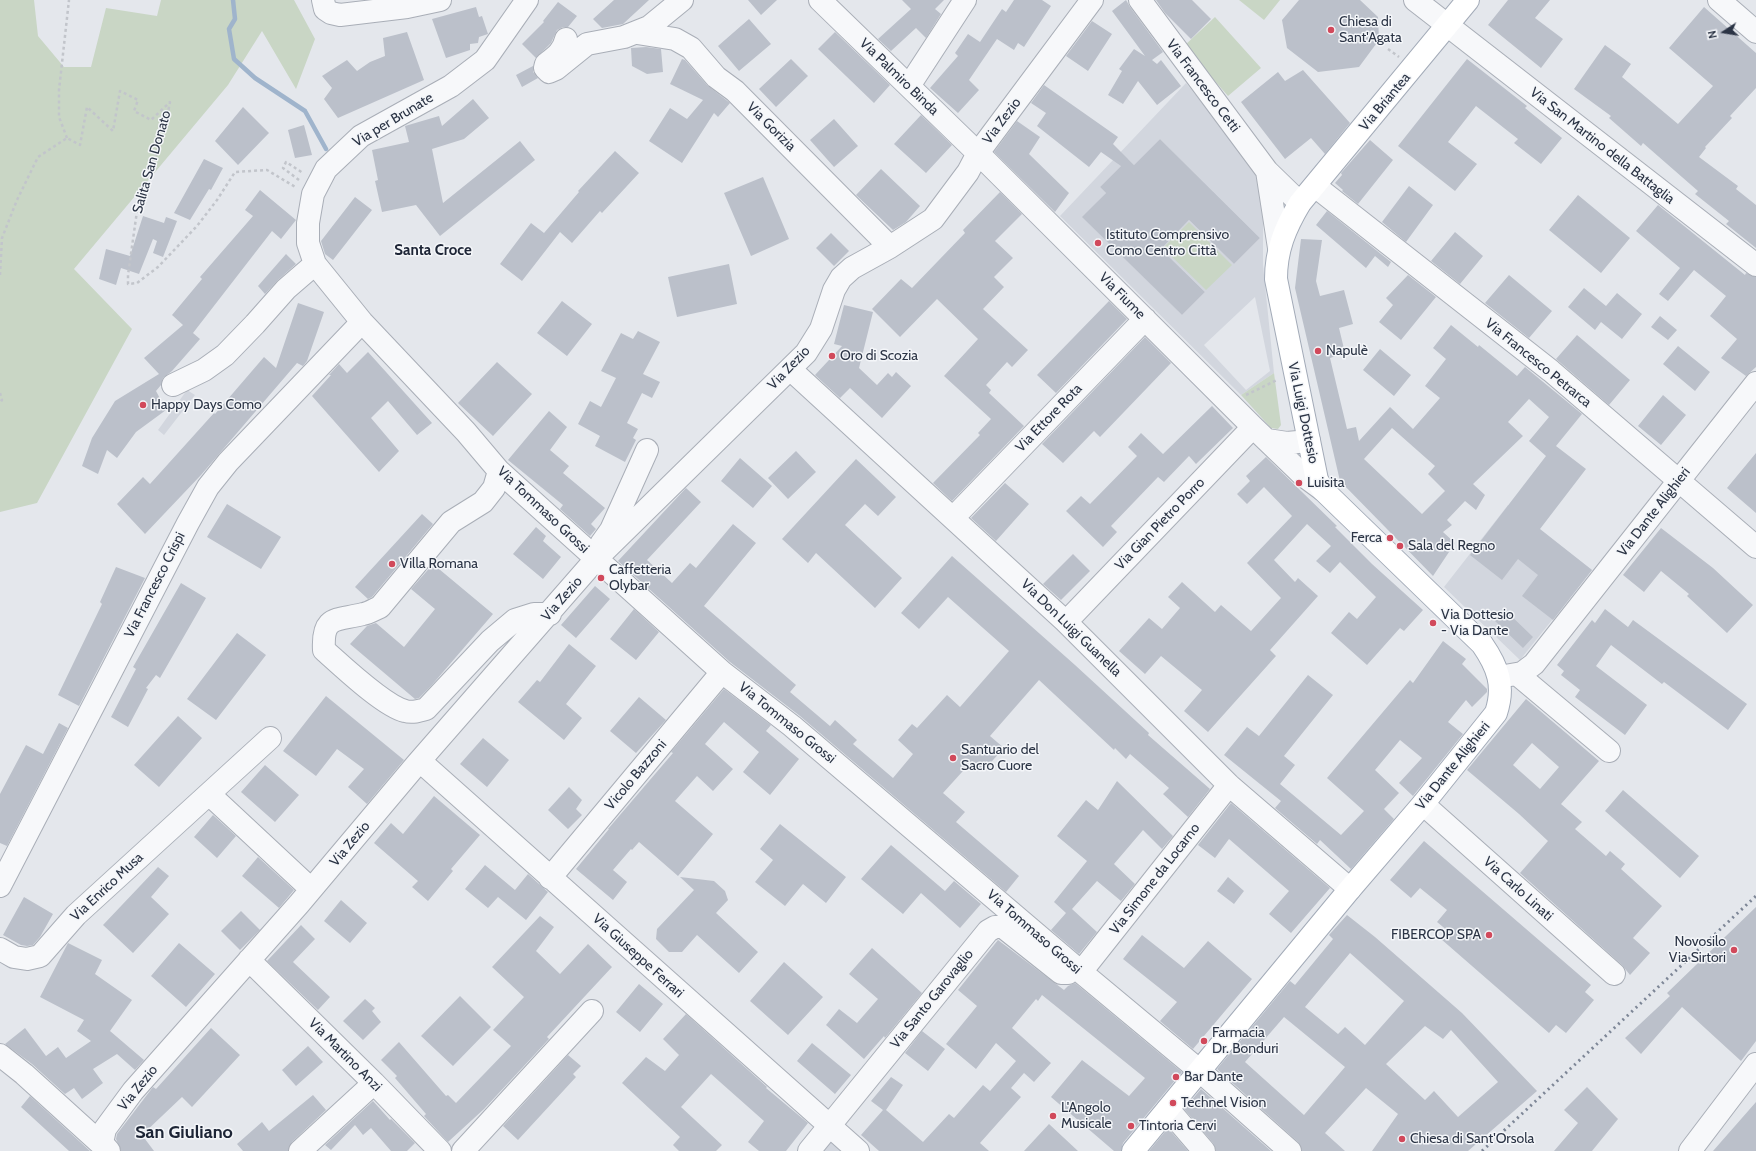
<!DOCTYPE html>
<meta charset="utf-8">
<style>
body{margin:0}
#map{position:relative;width:1756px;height:1151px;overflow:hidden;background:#e4e7ec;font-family:Cabin,sans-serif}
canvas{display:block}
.north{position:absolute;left:1704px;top:12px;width:40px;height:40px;-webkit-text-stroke:3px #f4f6f9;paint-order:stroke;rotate:258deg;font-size:11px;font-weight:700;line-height:16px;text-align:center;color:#2b3445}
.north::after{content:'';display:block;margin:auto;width:14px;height:18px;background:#2b3445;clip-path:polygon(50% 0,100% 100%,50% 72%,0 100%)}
</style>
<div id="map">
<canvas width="1756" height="1151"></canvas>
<div class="north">N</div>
</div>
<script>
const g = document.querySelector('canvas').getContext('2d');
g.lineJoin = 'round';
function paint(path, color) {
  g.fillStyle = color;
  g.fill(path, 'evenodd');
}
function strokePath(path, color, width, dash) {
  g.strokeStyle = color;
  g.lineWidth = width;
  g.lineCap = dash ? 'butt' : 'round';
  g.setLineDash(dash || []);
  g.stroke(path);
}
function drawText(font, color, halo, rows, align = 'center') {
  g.font = font + ' Cabin,sans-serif';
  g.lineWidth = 3;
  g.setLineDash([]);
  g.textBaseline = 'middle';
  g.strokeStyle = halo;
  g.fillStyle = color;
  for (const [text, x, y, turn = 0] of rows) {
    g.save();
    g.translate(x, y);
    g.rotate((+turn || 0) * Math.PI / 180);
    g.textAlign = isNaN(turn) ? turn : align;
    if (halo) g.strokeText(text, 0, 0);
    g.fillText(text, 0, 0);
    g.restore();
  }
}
paint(new Path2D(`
 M1186 83 1257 171 1263 202V265L1274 373 1241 395 1060 216ZM1160 139 1260 238 1234 264 1189 220 1161 249 1205 292 1182 315 1083 217 1106 193 1100 187 1128 159 1134 165ZM1255 297 1270 371 1246 390 1204 345Z
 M187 390 195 395 164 435 158 430Z
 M1508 505 1592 570 1520 660 1444 587Z
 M831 1141 843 1151H823Z`), '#d2d6de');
paint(new Path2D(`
 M0 0H34L38 36 64 67H91L106 8 157 16 161 0H294L315 39 296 89 262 31 228 85 74 269 132 329 37 503 0 512Z
 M1239 0H1280L1264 20Z
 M1215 17 1261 68 1228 96 1184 46Z
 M1189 222 1232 265 1206 290 1163 248Z
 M1274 373 1281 425 1278 429 1271 428 1241 395Z`), '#c9d6c5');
strokePath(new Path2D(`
 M233 0 235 19 229 29 234 59 255 78 305 111 326 149`), '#9fb4cc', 4.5);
paint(new Path2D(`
 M614 0H649L623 24 602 28 593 19Z
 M748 0H777L761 15Z
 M902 0H944L935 9 941 14 926 38 916 28 891 51 878 39 911 9Z
 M1014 0H1042L1051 6 1024 47 1018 43 1014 50 997 39 969 80 979 90 958 113 930 88 958 56 955 53 968 34 980 42 1002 9 1006 12Z
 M1126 0 1130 7 1163 52 1152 60 1157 64 1161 60 1181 86 1157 105 1138 81 1123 104 1108 95 1122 71 1119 69 1134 49 1145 56 1112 11Z
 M1156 0H1192L1211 19 1191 39 1165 13Z
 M1299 0H1360L1378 17 1379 40 1359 67 1318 72 1287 48 1282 20Z
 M1508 0H1550L1535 18 1563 39 1541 68 1488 25Z
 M558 2 577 16 568 27H563L557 30 551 43 536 58 522 44 544 22 543 21Z
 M476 7 479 17 482 16 488 34 479 37 478 43 470 44V50L446 58 432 19Z
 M1704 7 1756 53V88L1730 116 1732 118 1705 147 1706 148 1699 157 1738 186 1736 189 1756 205V248L1726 224 1729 221 1695 194 1698 191 1643 143 1641 146 1609 118 1611 116 1574 89 1605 45 1631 64 1622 77 1678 124 1713 86 1669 48Z
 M749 19 771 44 739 71 718 46Z
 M1092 21 1112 34 1088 71 1066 56Z
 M407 32 424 80 338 118 324 99 332 88 322 76 347 60 357 71 370 62 385 56 383 38Z
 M835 32 890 85 874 103 818 49Z
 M646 47 661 49 663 72 647 74 632 66 631 48Z
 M682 59 685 60 707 85 730 103 718 117 714 113 682 163 649 141 670 108 687 119 703 100 670 84Z
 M791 59 808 76 776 107 759 89Z
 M1467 59 1527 106 1525 108 1562 138 1541 164 1514 143 1518 139 1476 106 1448 142 1477 164 1455 191 1398 146Z
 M533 66V72L538 78 522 87 516 75Z
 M1303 70 1350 123 1325 154 1311 138 1285 159 1241 102 1278 72 1285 81Z
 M1044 85 1118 137 1113 144 1134 165 1160 139 1260 238 1234 264 1189 220 1161 249 1205 292 1182 315 1082 217 1106 193 1100 187 1121 166 1101 152 1089 167 1037 126 1046 113 1031 103Z
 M473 99 489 118 464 139 432 149 443 203 520 141 535 160 440 236 416 205 382 212 375 181 378 180 372 150 409 142 405 126 439 116 442 126Z
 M243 107 269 133 238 165 215 141Z
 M921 115 952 145 926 173 894 144Z
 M834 119 858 146 834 167 810 140Z
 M1017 121 1040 137 1029 154 1069 193 1055 212 994 152Z
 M304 125 312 155 295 158 288 130Z
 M1370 140 1393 160 1358 204 1342 191 1343 190 1335 183 1342 175 1341 173Z
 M615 151 639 173 602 213 600 211 572 243 560 232 522 281 500 264 531 223 544 233 579 192 578 191Z
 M204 159 223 168 211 190 209 189 190 220 174 213Z
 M881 169 920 206 906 222 893 230 856 195Z
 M763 177 789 239 751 256 724 193Z
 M1409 186 1433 205 1406 242 1382 222Z
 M260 190 296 220 281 239 272 231 193 333 200 339 172 371 163 378 161 385 156 391 166 410 136 432 117 458 107 450 98 474 82 466 92 438 115 401 159 374 144 358 183 325 172 315 202 279 200 277 253 216 245 210Z
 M1000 192 1022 214 995 241 1013 258 994 277 1004 287 983 309 1028 350 1012 367 1007 362 986 385 991 390 989 393 1024 426 952 501 933 483 980 435 978 433 991 419 944 376 978 339 937 299 900 337 872 309 901 279 912 288 965 233 963 230Z
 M1578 195 1630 238 1601 273 1549 230Z
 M355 197 372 210 333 260 325 254 321 241Z
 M1658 205 1745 275 1746 273 1756 277V367L1746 376 1721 358 1737 339 1710 316 1726 296 1694 270 1668 301 1659 294 1680 268 1636 231Z
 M1327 211 1391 262 1388 267 1375 256 1366 268 1316 225Z
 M143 216 164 223 166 217 177 221 163 257 153 253 157 241 153 239 139 274 121 268 116 285 99 279 106 249 130 256Z
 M1455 232 1483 256 1460 284 1431 261Z
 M831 233 849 251 834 266 816 248Z
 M1301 239 1322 240 1316 281 1320 296 1344 290 1353 324 1339 328 1345 353 1330 358 1347 429 1356 427 1359 441 1390 407 1413 429 1440 398 1425 386 1446 359 1433 348 1451 325 1478 347 1479 345 1517 376 1525 367 1582 414 1556 446 1586 469 1540 529 1592 570 1553 620 1522 596 1538 575 1518 559 1502 580 1470 555 1546 456 1529 441 1549 417 1529 399 1508 422 1523 436 1473 484 1485 495 1476 510 1465 501 1447 520 1452 525 1443 532 1455 543 1433 576 1340 481 1295 288ZM1392 428 1435 466 1428 474 1445 491 1422 514 1364 459Z
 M286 254 296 264 278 280 265 294 258 286Z
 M729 264 737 304 677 317 668 277Z
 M1408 275 1436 297 1401 340 1379 322 1393 305 1386 298Z
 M1509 275 1552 311 1529 338 1485 303Z
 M1584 288 1606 306 1617 293 1642 314 1622 339 1601 322 1595 330 1568 307Z
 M562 301 592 324 567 356 537 333Z
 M1109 301 1127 319 1056 393 1037 375Z
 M298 303 324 312 307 361 303 366 297 363 201 475 145 534 117 504 143 477 150 484 214 413 215 414 264 357 276 368Z
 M844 305 873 312 859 368 877 385 888 373 892 377 896 372 911 386 882 418 850 388 840 398 815 375 842 346 834 344Z
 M1660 316 1677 330 1668 340 1651 327Z
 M638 331 660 342 643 374 660 382 652 398 642 393 627 423 638 429 633 438 636 440 625 462 595 446 600 436 578 424 590 401 601 407 616 378 601 371 621 333 633 339Z
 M1577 335 1630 380 1609 405 1556 359Z
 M1145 337 1171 363 1100 437 1094 431 1063 463 1042 444Z
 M1678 346 1710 372 1695 391 1663 364Z
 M1380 349 1411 375 1394 396 1363 370Z
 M368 352 432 423 417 435 388 401 371 418 399 451 379 472 312 396 331 375H329L339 364 347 373Z
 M497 362 532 394 493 436 458 403Z
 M1663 395 1686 415 1661 445 1638 426Z
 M1212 406 1233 428 1196 464 1189 456 1164 482 1158 477 1111 526 1117 532 1103 547 1066 511 1081 496 1090 504 1137 456 1128 447 1141 433 1163 454Z
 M549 411 567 427 550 450 569 466 563 473 605 508 591 524 596 529 590 536 560 509 563 505 508 460Z
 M796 451 816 472 788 499 768 478Z
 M1756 453V513L1727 488Z
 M1266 457 1337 526 1335 527 1372 564 1423 610 1404 631 1400 628 1367 665 1331 633 1349 612 1357 619 1376 597 1340 562 1330 573 1316 561 1331 546 1307 524 1274 560 1295 582 1298 578 1318 596 1270 650 1276 656 1208 732 1184 711 1202 690 1161 656 1145 674 1119 651 1149 618 1162 629 1180 608 1168 597 1182 582 1215 612 1221 605 1251 631 1281 598 1247 563 1292 516 1264 487 1247 504 1237 494 1250 481 1246 476Z
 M740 458 772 486 753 508 721 481Z
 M856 459 896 497 878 516 865 504 845 525 902 578 875 608 816 553 808 563 782 539Z
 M1005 483 1029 504 996 541 971 518Z
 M686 488 701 502 647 560 672 583 690 563 696 568 733 524 756 543 704 606 796 685 790 692 830 726 835 720 857 740 853 744 893 778 913 754 898 740 912 724 917 728 947 695 960 707 1009 651 948 597 919 629 901 613 952 556 1075 665 1149 733 1148 735 1210 789 1188 817 1163 794 1169 788 1130 754 1126 759 1115 748 1114 750 1039 680 990 736 1004 748 983 771 972 761 943 793 965 812 956 822 1019 876 1006 892 800 716 730 662 618 561Z
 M227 504 281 537 261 569 207 537Z
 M422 514 433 524 372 597 368 599 355 587Z
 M536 527 546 536 543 541 561 557 543 579 513 554Z
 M1661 528 1713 568 1753 605 1727 633 1687 596 1689 594 1661 571 1644 592 1623 575Z
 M1073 554 1090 571 1061 600 1043 584Z
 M433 564 493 614 431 686 419 698 415 699 350 644 367 626 376 623 404 647 435 609 411 589Z
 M116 567 145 578 79 706 58 695 102 604 100 602Z
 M181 583 206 598 160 678 156 675 146 688 148 689 128 727 111 717 136 669 133 667Z
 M595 586 610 599 576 638 561 625Z
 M634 609 659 632 636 660 610 639Z
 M1605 609 1628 627 1633 620 1747 704 1728 730 1664 682 1662 684 1611 645 1596 666 1647 705 1625 735 1575 697 1580 690 1561 675 1564 671 1557 665 1592 620 1595 623Z
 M1505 610 1533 637 1523 648 1495 621Z
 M237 633 266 655 216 720 187 699Z
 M1443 641 1466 659 1462 664 1487 689V692L1472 707 1466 700 1448 722 1463 734 1413 796 1399 783 1422 758 1400 740 1375 770 1399 793 1384 809 1394 819 1351 869 1320 840 1317 844 1275 808 1281 801 1224 755 1247 727 1259 736 1308 675 1333 695 1284 756 1295 765 1280 784 1341 835 1364 811 1327 778 1410 680 1413 683Z
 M569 644 596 666 566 704 582 718 564 740 518 702 537 680 540 682Z
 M724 689 771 725 766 731 799 759 770 795 743 772 759 752 724 722 705 744 733 769 713 791 697 776 675 801 713 834 678 876 639 842 632 850 631 849 613 870 627 882 613 900 576 869 609 829H608L673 753 671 752Z
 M326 696 404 760 367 804 348 787 364 769 337 749 316 776 283 751Z
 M639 697 666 720 636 753 610 731Z
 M1526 699 1599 761 1561 804 1582 822 1575 829 1606 856 1610 851 1625 864 1621 869 1662 906 1633 938 1650 953 1630 975 1622 965 1520 873 1548 841 1519 814 1467 770ZM1532 743 1559 767 1540 789 1513 765Z
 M178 716 202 738 159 787 134 765Z
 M59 723 68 728 7 846 0 843V794L26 745 43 754Z
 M483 738 509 760 487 787 460 764Z
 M265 765 299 795 275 822 241 792Z
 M1117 781 1173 836 1162 849 1143 830 1114 864 1135 884 1121 901 1097 881 1072 909 1097 932 1079 954 1051 930 1066 913 1054 902 1087 861 1057 836 1086 800 1098 810Z
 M569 787 582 800 576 809 582 815 568 829 548 810Z
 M1623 790 1699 856 1680 878 1605 811Z
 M434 796 480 835 451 869 453 871 428 901 412 887 418 881 374 843 391 823 403 834Z
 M1231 803 1330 888 1291 933 1269 914 1289 891 1229 839 1215 858 1198 845Z
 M213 815 236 836 217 858 194 837Z
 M780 824 846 877 826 903 803 884 785 906 755 882 773 860 760 849Z
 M1424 841 1591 985 1585 992 1594 1000 1566 1033 1556 1025 1549 1033 1441 939 1448 931 1437 922 1447 910 1420 888 1411 898 1390 880Z
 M891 845 945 891 954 881 981 904 960 928 921 893 903 914 861 879Z
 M258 857 294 890 279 908 242 876Z
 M485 865 515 890 528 874 548 892 526 920 498 897 488 908 465 889Z
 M158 867 169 876 151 897 169 914 133 953 103 925Z
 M680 877 714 881 725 891 728 900 716 913 758 952 739 973 697 935 682 952H669L656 939 657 929 694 890Z
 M1228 877 1244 891 1234 904 1217 891Z
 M24 897 53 914 40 937 33 945 27 946 21 945 3 935Z
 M341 900 367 923 350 943 324 921Z
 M1756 907V1041L1741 1061 1682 1007 1641 1054 1625 1038 1670 996 1667 993Z
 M241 911 260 930 240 950 221 931Z
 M1347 915 1375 937 1462 1013 1537 1091 1468 1151H1372L1398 1114 1366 1088 1325 1133 1345 1151H1302L1298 1142 1217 1069 1290 981 1295 985 1333 939 1329 935ZM1350 953 1404 1001 1365 1045 1345 1027 1338 1034 1305 1007ZM1284 1017 1345 1067 1304 1115 1245 1062ZM1425 1026 1443 1039 1451 1030 1498 1082 1458 1117 1434 1091 1425 1100 1386 1064Z
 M540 916 554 927 536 951 560 974 588 944 612 967 547 1037 549 1039 484 1109 448 1142 424 1116 426 1114 395 1078 397 1076 381 1060 399 1042 446 1096 448 1095 456 1103 511 1046 493 1030 524 997 492 967Z
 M301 925 315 939 293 962 330 997 318 1010 267 961Z
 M1142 935 1184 968 1208 941 1252 979 1193 1049 1160 1021 1177 1002 1123 959Z
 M998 940 1064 990 1068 986 1075 983 1182 1072 1123 1143 1121 1151H1114L1051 1097 1082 1060 1129 1096 1145 1078 1042 995 1038 1001 1036 999 1012 1028 1051 1063 1034 1082 1024 1073 1011 1088 1021 1097 980 1143 989 1151H879L861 1135 883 1110 871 1101 891 1077 903 1085 886 1110 923 1142 949 1114 954 1118 983 1085 990 1091 1016 1061 996 1043 976 1069 946 1044 977 1006 958 990Z
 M68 943 102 960 95 974 132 1000 110 1031 144 1060 135 1070 117 1054 93 1069 103 1083 82 1099 74 1088 65 1094 32 1064 5 1044 25 1028 46 1056 58 1047 66 1058 91 1041 77 1031 84 1020 40 997Z
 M179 943 215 974 186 1007 151 976Z
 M872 948 922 993 885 1038 884 1036 864 1059 826 1025 839 1009 857 1023 878 999 849 974Z
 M784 962 823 997 788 1035 750 1001Z
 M639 984 663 1004 640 1032 616 1012Z
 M460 996 491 1027 453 1066 421 1036Z
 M365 999 375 1008 372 1011 381 1022 363 1040 343 1021Z
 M686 1014 767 1087 766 1088 808 1123 786 1151H759L748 1142 764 1121 711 1074 681 1107 722 1145 716 1151H679L673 1145 680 1137 622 1083 646 1057 665 1071 679 1055 663 1039Z
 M211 1028 240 1055 192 1107 182 1097 142 1135 154 1151H121L116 1139 117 1134 153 1087 156 1089Z
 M922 1031 945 1049 928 1071 905 1053Z
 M812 1043 851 1075 835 1094 797 1061Z
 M308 1046 323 1062 296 1086 282 1070Z
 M568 1055 581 1066 573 1074 576 1077 518 1140 503 1126Z
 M1587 1087 1618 1119 1592 1151H1554L1578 1123 1564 1110Z
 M1201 1089 1271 1151H1216L1213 1143 1184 1109Z
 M313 1095 326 1110 292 1142 288 1151H243L237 1144 262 1122 269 1131Z
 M30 1096 90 1151H69L21 1107Z
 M373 1101 390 1120 391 1119 415 1143 407 1151H391L371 1128 363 1135 355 1125 331 1150 325 1145Z
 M1756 1102V1151H1713Z
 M1049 1124 1078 1151H1024Z
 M1168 1128 1188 1151H1149Z`), '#bbc0ca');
const minor = new Path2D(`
 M323 0 325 9 331 13 340 15 407 7 440 0
 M527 0 485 60 451 86 361 136 326 169 313 194 308 223V243L315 264 362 322 466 432 499 471 722 672 792 726 1081 972 1200 1071 1290 1151
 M820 0 986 161 1253 427 1304 476 1323 490
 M1140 0 1267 171 1279 248
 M1415 0 1756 265
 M1719 0 1756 32
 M637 33 675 39 691 48 716 77 735 91 890 247
 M566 39C563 52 555 57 546 64L545 68 549 72 556 69 587 44 624 37 649 27 682 0
 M909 86 965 0
 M1267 171 1300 203
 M1315 186 1551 371 1756 547
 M790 369 1066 622 1229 785 1350 889
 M173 385 204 370 225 355 255 324 286 289 315 264
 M1267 440 1287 443 1309 441
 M499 471 494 488 483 502 451 522 380 607C375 609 369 613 363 614 336 621 322 615 324 650 342 666 384 706 405 711 412 713 419 711 426 709L490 641 515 620 534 614H550
 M953 518 1145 319
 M601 544 611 530 647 450
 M1066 622 1253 427
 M1517 674 1609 751
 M1499 677 1522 673 1534 664 1756 383
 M420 761 858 1151
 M209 794 311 889
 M1423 804 1614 974
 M550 878 722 672
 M0 886 188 523 208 487 228 462 362 322
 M0 949 14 957 27 959 40 956 76 915 270 738
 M249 960 374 1083 440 1151
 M1081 972 1229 785
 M0 1055 24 1074 99 1142 102 1143 109 1151
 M1168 1109 1204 1151
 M102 1143 105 1129 133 1091 299 904 416 765 596 559 806 353 821 329 834 290 841 278 852 268 890 247 933 219 968 172 978 153 1092 0
 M300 1151 374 1083
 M463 1151 592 1011
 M809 1151 988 931 995 927H1003L1061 973H1068
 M1690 1151 1756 1064`);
const major = new Path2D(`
 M1133 1151 1350 889 1423 804 1496 713C1505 686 1498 667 1482 644L1323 490 1317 480 1276 279C1276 250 1285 228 1300 203L1468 0`);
strokePath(minor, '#a9aeb7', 24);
strokePath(major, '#a3abb8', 24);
strokePath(new Path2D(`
 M1388 49 1399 57
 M67 138 59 117V90L69 0
 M299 180 283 168 286 162 303 173
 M0 275 2 238 17 200 38 157 67 138 80 145 87 107 113 131 120 91 138 100 134 111 151 120 170 102 165 128 137 211 128 275V284L137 283 158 267 197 226 217 200 235 172 267 170 297 188
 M0 393 2 400 0 403
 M1246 395 1277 380`), '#c2c5cb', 2.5, [3, 3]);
strokePath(minor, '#f7f8fa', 22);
strokePath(major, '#fff', 22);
strokePath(new Path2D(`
 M1482 1151 1756 896`), '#7d8696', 3, [2, 4]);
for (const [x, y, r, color] of [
 [1331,30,4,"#d1495b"],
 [1098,243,4,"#d1495b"],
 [1318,351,4,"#d1495b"],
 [832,356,4,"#d1495b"],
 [143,405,4,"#d1495b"],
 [1299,483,4,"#d1495b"],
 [1390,538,4,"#d1495b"],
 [1400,546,4,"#d1495b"],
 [392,564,4,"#d1495b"],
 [601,578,4,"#d1495b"],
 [1433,623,4,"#d1495b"],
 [953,758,4,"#d1495b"],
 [1489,935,4,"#d1495b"],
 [1734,950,4,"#d1495b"],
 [1204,1041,4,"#d1495b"],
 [1176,1077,4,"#d1495b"],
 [1173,1103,4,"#d1495b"],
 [1053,1116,4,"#d1495b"],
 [1131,1126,4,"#d1495b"],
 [1402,1139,4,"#d1495b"]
]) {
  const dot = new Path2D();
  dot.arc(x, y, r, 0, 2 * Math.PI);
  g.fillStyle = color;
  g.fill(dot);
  strokePath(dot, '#f4f6f9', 1.5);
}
drawText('14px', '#2b3445', '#f4f6f9', [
 ["Chiesa di",1339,22],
 ["Sant'Agata",1339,38],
 ["Istituto Comprensivo",1106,235],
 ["Como Centro Città",1106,251],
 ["Napulè",1326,351],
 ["Oro di Scozia",840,356],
 ["Happy Days Como",151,405],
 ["Luisita",1307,483],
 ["Ferca",1382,538,"right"],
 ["Sala del Regno",1408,546],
 ["Villa Romana",400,564],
 ["Caffetteria",609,570],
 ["Olybar",609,586],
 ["Via Dottesio",1441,615],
 ["- Via Dante",1441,631],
 ["Santuario del",961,750],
 ["Sacro Cuore",961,766],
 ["FIBERCOP SPA",1481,935,"right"],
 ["Novosilo",1726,942,"right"],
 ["Via Sirtori",1726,958,"right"],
 ["Farmacia",1212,1033],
 ["Dr. Bonduri",1212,1049],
 ["Bar Dante",1184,1077],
 ["Technel Vision",1181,1103],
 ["L'Angolo",1061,1108],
 ["Musicale",1061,1124],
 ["Tintoria Cervi",1139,1126],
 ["Chiesa di Sant'Orsola",1410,1139]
], 'left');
drawText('14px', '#2b3445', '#f4f6f9', [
 ["Via Palmiro Binda",899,77,44],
 ["Via Francesco Cetti",1203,86,53],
 ["Via Briantea",1385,102,-50],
 ["Via per Brunate",393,120,-31],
 ["Via Zezio",1002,121,-53],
 ["Via Gorizia",771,127,45],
 ["Via San Martino della Battaglia",1602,146,38],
 ["Salita San Donato",152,162,-74],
 ["Via Fiume",1122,296,45],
 ["Via Francesco Petrarca",1538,363,39],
 ["Via Zezio",789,368,-46],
 ["Via Luigi Dottesio",1303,413,78],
 ["Via Ettore Rota",1049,418,-46],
 ["Via Tommaso Grossi",543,510,43],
 ["Via Dante Alighieri",1654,512,-52],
 ["Via Gian Pietro Porro",1160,524,-46],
 ["Via Francesco Crispi",155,585,-63],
 ["Via Zezio",562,599,-49],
 ["Via Don Luigi Guanella",1071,628,44],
 ["Via Tommaso Grossi",787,723,39],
 ["Via Dante Alighieri",1453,766,-51],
 ["Vicolo Bazzoni",636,775,-50],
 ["Via Zezio",350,844,-50],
 ["Via Simone da Locarno",1155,879,-52],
 ["Via Enrico Musa",107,887,-43],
 ["Via Carlo Linati",1518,889,42],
 ["Via Tommaso Grossi",1034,932,41],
 ["Via Giuseppe Ferrari",638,956,42],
 ["Via Santo Garovaglio",932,999,-51],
 ["Via Martino Anzi",345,1055,45],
 ["Via Zezio",138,1088,-51]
]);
drawText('bold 15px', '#1d2536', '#f4f6f9', [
 ["Santa Croce",433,251]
]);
drawText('bold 18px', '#1d2536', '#f4f6f9', [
 ["San Giuliano",184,1133]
]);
</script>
